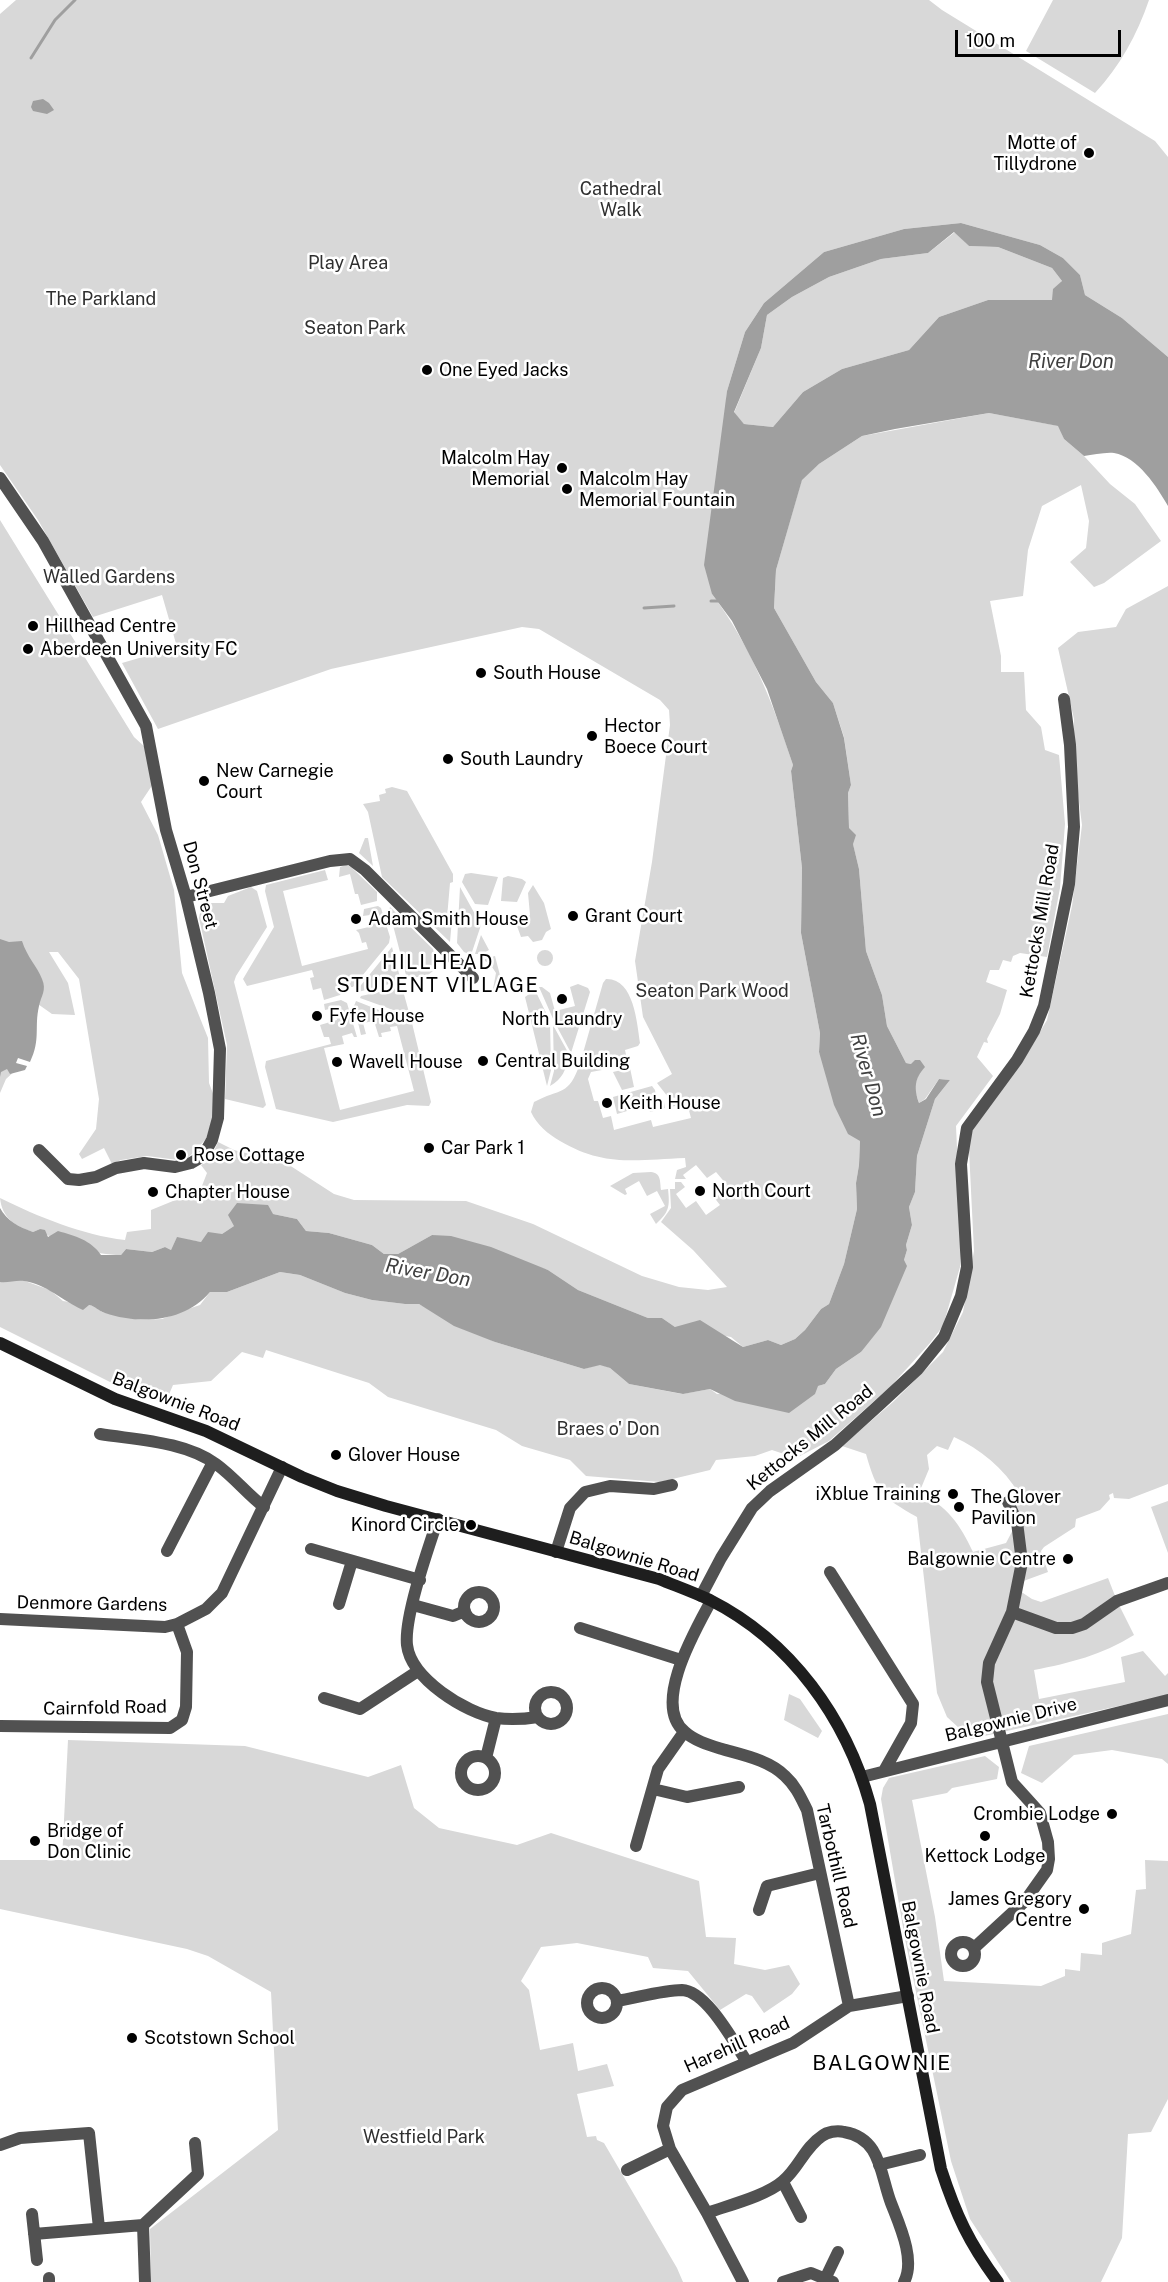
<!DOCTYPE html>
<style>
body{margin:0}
#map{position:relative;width:1168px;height:2282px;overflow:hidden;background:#fff;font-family:"Public Sans",sans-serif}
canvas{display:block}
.scale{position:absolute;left:955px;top:30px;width:166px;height:27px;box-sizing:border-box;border:3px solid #000;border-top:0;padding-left:8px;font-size:18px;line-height:21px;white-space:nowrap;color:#000;-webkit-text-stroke:4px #fff;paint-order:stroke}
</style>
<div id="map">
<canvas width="1168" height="2282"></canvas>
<div class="scale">100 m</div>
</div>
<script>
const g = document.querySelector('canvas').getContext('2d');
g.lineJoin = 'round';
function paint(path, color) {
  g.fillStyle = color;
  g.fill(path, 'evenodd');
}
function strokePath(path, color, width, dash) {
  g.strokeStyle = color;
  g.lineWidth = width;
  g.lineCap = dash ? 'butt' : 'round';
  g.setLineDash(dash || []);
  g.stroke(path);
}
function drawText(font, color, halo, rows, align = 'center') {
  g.font = font + ' "Public Sans",sans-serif';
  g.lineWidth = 5;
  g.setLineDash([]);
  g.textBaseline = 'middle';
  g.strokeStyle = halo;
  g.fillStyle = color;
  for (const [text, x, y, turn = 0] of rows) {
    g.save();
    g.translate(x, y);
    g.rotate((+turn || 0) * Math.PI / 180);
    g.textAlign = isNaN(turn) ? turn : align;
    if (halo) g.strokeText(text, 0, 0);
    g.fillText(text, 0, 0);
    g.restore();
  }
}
paint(new Path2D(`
 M16 0H929L942 10 1155 141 1168 157V357L1122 318 1085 295 1080 275 1063 258 1040 245 961 223 904 229 824 252 764 303 745 332 727 391 712 594C751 646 773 703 793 765L791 771 802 868 801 933 820 1033 819 1052 860 1141 859 1165 856 1183 857 1209 844 1264 829 1304 821 1309 805 1330 795 1339 781 1345 768 1340 743 1347 731 1337 675 1327 662 1318H648L578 1290 548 1270 432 1235 398 1254H384L372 1245 329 1233 306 1231 297 1219 273 1214 234 1226 222 1234 201 1242 177 1238 171 1250 165 1247 152 1252 126 1249 121 1255C97 1255 57 1246 40 1229L33 1232C15 1226 2 1218 0 1198 39 1217 82 1235 125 1240L127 1232 151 1229V1210L173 1201 198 1196 207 1173 201 1165 210 1160 218 1142 234 1150 286 1163 334 1194 354 1200 466 1201 533 1224 642 1276 679 1287 708 1290 727 1287 693 1250 661 1222 671 1208 670 1189H675V1182H681L685 1187 676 1194 686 1208 696 1201 706 1215 720 1205 713 1196 727 1185 716 1172 707 1178 696 1165 683 1175 686 1179H675L677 1170 686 1167 685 1158C636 1160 604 1167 560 1141 548 1134 537 1125 531 1112L534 1102C560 1088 569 1097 580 1063L602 1070 591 1072 588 1079 594 1101H598L603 1118 611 1116 614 1130 651 1120 653 1127 691 1118 687 1103 671 1107 670 1102 687 1101V1099L668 1097 657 1083 672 1074 643 1017 635 961 652 862 670 725 669 710 660 700 539 629 522 627 331 669 158 729 122 663 177 647 162 595 93 617 38 520 0 465V14Z
 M1053 0H1149C1137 35 1120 66 1095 93L1026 51Z
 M955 232 969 246 998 247 1052 268 1062 281 1052 301 988 300 939 317 909 350 842 369 803 392 773 427 744 424 734 413 761 348 767 315 792 297 829 277 881 259 928 253Z
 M989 413 1059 426 1064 439 1084 456 1110 484 1135 504 1161 541 1104 583 1094 587 1070 562 1086 548 1089 521 1081 485 1042 506 1028 550 1023 596 990 601 1001 656V672H1024L1026 710 1041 727 1045 750 1059 755 1065 824 1060 888 1047 957 1020 953 1013 956 1011 962 1003 960 999 970H990L986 982 1007 990 1000 1014 987 1039 988 1043 984 1042 977 1057 993 1076 956 1126 961 1237 960 1267 943 1326 930 1343 890 1387 829 1441 796 1458 772 1450 755 1456 716 1460 710 1470 660 1482 586 1476 570 1460 522 1446 496 1430 388 1397 369 1383 266 1350 263 1358 242 1352 211 1381 173 1385 165 1404 120 1387 0 1327V1282L22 1280 50 1290 63 1301 95 1306 102 1312 140 1320 162 1319 185 1310 200 1305 210 1292H227L280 1272 300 1275 345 1293 372 1300 405 1304H419L495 1342 584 1369 600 1364 610 1368 629 1384 682 1394 710 1389 717 1394 818 1386 825 1384 836 1369 861 1352 904 1260 907 1250 906 1245 912 1225 909 1207 915 1192 917 1156 935 1099 950 1080 939 1079 925 1099 919 1103 914 1088 919 1073 911 1064 906 1063 887 1026 882 995 866 951 859 869 849 828 848 793 851 785 844 737 833 703 816 682 774 608 776 570 802 479 819 464 862 436Z
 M0 520 134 737 146 748 153 784 141 802 158 835 174 890 182 973 208 1038 209 1083 214 1096 213 1118 206 1139 188 1158 178 1160 147 1156 121 1160 112 1164 104 1148 82 1159 79 1154 96 1129 99 1099 79 979 58 952H49L68 983 75 1015 52 1014 35 1002 22 1055 13 1059 17 1069 6 1079 0 1093Z
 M1168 586V1484L1129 1499 1114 1498 1113 1493 1109 1495 1110 1499 1100 1510 1076 1519 1075 1527 1044 1547 1041 1551 1048 1572 1018 1583 1017 1589 1032 1599 1041 1602 1108 1578 1117 1601 1134 1635C1102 1655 1070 1663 1034 1670L1039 1699 1125 1682 1121 1657 1143 1651 1165 1676 1168 1673V1695L971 1739 947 1717 937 1693 917 1517C882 1497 877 1493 866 1454L842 1446 893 1402 943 1352 963 1312 974 1251 968 1130 1021 1064 1047 1020 1072 906 1082 825 1074 763V719L1058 648 1078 632 1116 627 1126 609ZM954 1437C980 1449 1004 1468 1019 1494L1008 1502 1017 1522 1006 1543 973 1552C961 1526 947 1505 919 1493L929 1469 927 1455 937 1446 948 1450Z
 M392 787 407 791 453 874V882L450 883 447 918 452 919 450 942 382 877 368 812 363 804 380 801 379 795 386 793 385 789Z
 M365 838H368L373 866 359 853Z
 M346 865 351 867 377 892V901L361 905 358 894H355L350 874 339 877 340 867Z
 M325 870 328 880 283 891 302 966 368 949 366 942 362 943 359 933 356 930 373 926 370 915 363 916 364 909 378 906 381 908 390 937 389 943 353 987H345L340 995 324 1000 321 988 313 990 310 978 314 977 312 970 247 986 243 979 274 927 265 891 266 885Z
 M471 873 498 877 488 905 475 904 462 882 465 874Z
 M508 876 522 879 526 882 517 902 501 901 503 878Z
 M533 885 544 903 551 929 546 932 542 940 533 942 528 936 521 937 517 926 530 915 528 893Z
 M251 887 257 891 267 927 236 976 234 982 266 1105 263 1108 225 1099 227 1045 199 918 201 908 205 903H224L228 896Z
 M460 887 481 925 471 955 464 952 457 943Z
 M390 907 433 949 438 967 428 975 407 979 389 910Z
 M481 935 489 950 482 954H475Z
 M392 947 401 981 358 992 357 990Z
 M537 958a8 8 0 1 1 16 0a8 8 0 1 1-16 0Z
 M495 956 503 987 493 989 496 973 490 964 485 961V959Z
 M606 979C634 978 637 1023 640 1043L638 1046 625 1050 628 1064 606 1068 581 1060 603 983Z
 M578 984 588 988 590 992 571 1053 554 1021 539 987H542L550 993 555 1011 575 1006 570 987Z
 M402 987 410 1016 360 998 361 996Z
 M535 990 550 1021 551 1070 547 1086 525 997Z
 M341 1000 347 1003 357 1037H354L352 1033 342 1036 344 1044 324 1048 340 1110 414 1091 397 1026 390 1027 391 1031 381 1033 382 1037H379L374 1021 363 1023 366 1034 361 1035 354 1006 356 1001 412 1023 431 1102 429 1106 407 1105 333 1122 276 1109 265 1067 266 1061 331 1044 329 1037H324L320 1025 337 1020 334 1008 325 1010 324 1004Z
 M553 1025 570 1056C565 1070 563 1079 550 1086L554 1071Z
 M630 1068 634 1087 622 1090 613 1072Z
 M652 1086 655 1090 656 1096 648 1099 630 1100 627 1093Z
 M620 1095 627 1111 617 1114 613 1097Z
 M664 1102 665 1108 650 1112 648 1106 632 1110 631 1105Z
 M651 1172C661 1173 660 1181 661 1190L668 1189C670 1207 669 1212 656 1224L650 1214 665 1206 657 1191 647 1196 639 1181 625 1189 627 1194 625 1195 610 1186 633 1173Z
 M1168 1501V1553L1151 1507Z
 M789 1694 800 1699 822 1731 818 1738 784 1720Z
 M1168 1714V1764L1162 1759 1112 1750 1074 1755 1042 1783 1021 1773 1029 1746Z
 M68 1740 245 1746 368 1777 401 1765 414 1808 439 1828 517 1845 551 1833 699 1881 706 1937 736 1938 734 1964 765 1970 789 1965 800 1984 792 1994 764 2013 752 1996 746 1994 720 2010 688 1971 653 1968 648 1957 577 1943 541 1947 521 1981 529 1990 540 2050 573 2043 578 2071 607 2064 614 2086 577 2094 587 2137 596 2136 597 2140 604 2143 677 2268 683 2282H151L150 2229 278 2130 271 1992 208 1956 187 1949 0 1909V1860H62Z
 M985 1756 999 1767 997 1779 952 1788 947 1793 912 1800 935 1917 944 1981 1041 1986 1065 1976V1969L1080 1971 1081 1953 1102 1955V1943L1131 1934 1136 1890 1146 1889 1145 1860 1168 1861V2099L1151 2132 1128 2134 1122 2238 1101 2282H1011L970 2219 951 2161 905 1939 881 1799 883 1788 889 1778Z`), '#d8d8d8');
paint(new Path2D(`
 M43 99 49 103 54 110 47 114 33 111 31 107 33 101Z
 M961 223 1040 245 1063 258 1080 275 1085 295 1122 318 1168 357V506C1157 487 1138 457 1114 453 1105 452 1093 455 1084 456L1064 439 1058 426 989 413 895 429 862 436 819 464 802 480 776 570 774 608 816 682 833 703 844 738 851 785 848 793 849 828 856 835 853 844 859 869 866 951 882 995 887 1026 906 1063 911 1064 915 1060H920L925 1067C914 1079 914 1089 919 1103L926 1099 939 1079 950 1080 935 1099 917 1156 915 1192 909 1207 912 1225 906 1245 907 1250 904 1260 907 1266 881 1327 861 1352 836 1369 825 1384 818 1386 815 1394 789 1413 735 1401 710 1389 683 1394 629 1384 610 1368 600 1365 584 1369 495 1342 454 1326 419 1304H405L372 1300 345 1293 300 1275 280 1272 227 1292H210C185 1322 140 1325 105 1313 98 1311 96 1306 89 1305L83 1310C63 1301 46 1284 24 1281 16 1280 8 1283 0 1282V1208C7 1221 19 1227 33 1232L40 1229 45 1230 48 1237 58 1231C75 1236 91 1240 101 1255H121L126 1249 152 1252 165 1247 171 1250 177 1237 201 1242 208 1232 222 1234 234 1226 228 1215 237 1203 268 1205 273 1214 297 1219 306 1231 329 1233 372 1245 384 1254H398L432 1235 451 1236 491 1247 548 1270 578 1290 648 1318H662L675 1327 700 1320 743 1347 768 1340 781 1345 795 1339 805 1330 821 1309 829 1304 844 1264 857 1209 856 1183 859 1165 860 1141 848 1134 834 1105 819 1052 820 1033 801 933 802 868 791 771 793 765 767 689 732 621 712 594 704 565 727 391 745 332 764 303 824 252 904 229ZM954 232 969 246 998 247 1052 268 1062 281 1053 289 1052 300H988L939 317 909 350 842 369 803 392 773 427 744 424 734 412 761 348 767 315 792 297 829 277 881 259 928 253Z
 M0 939 9 942 22 941C27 957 37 966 42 979 47 990 41 996 39 1006 34 1028 41 1039 30 1062L18 1058 16 1063 27 1066 25 1070 10 1074 7 1069 1 1072 0 1077Z`), '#9f9f9f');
strokePath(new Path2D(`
 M31 58 55 20 75 0
 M711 601H718
 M644 608 674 606`), '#9f9f9f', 3);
strokePath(new Path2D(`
 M0 478 43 541 146 726 166 830 186 897 209 993 220 1049 218 1118 212 1140 203 1156 191 1163 175 1167 144 1163 116 1168 96 1177 79 1180 68 1179 39 1150
 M186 897 330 861 350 859 365 870 473 978
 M100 1434C137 1440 184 1441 216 1464 234 1477 247 1494 264 1507
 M438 1519C428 1549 404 1617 407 1645 411 1679 466 1713 496 1718 510 1720 525 1719 538 1717
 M311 1549 420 1580
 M167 1551 213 1462
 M556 1552 570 1508 585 1492 610 1486 654 1489 672 1485
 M830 1572 913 1704 911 1723 884 1771
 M464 1607a15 15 0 1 1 30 0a15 15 0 1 1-30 0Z
 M701 1596 721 1558 752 1508 770 1491 835 1445 878 1406 918 1369 944 1337 961 1296 967 1267 961 1164 967 1128 1017 1060 1034 1031 1044 1006 1069 884 1074 827 1070 745 1064 699
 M711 1601C696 1629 651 1705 685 1732 695 1741 709 1745 722 1749 743 1755 769 1760 785 1776 796 1786 801 1798 807 1810L849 2006
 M339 1604 352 1561
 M413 1605 453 1616 465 1611
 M1012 1612 1056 1628H1072L1084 1624 1117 1601 1168 1583
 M0 1619 165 1627 177 1624 206 1609 222 1593 282 1467
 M580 1628 681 1660
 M535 1708a16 16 0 1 1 32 0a16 16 0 1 1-32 0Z
 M324 1698 360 1709 418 1671
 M0 1726 170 1728 182 1720 186 1707 187 1652 177 1624
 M461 1773a17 17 0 1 1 34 0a17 17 0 1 1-34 0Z
 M486 1758 496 1718
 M862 1777 1168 1700
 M653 1789 687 1797 739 1787
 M636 1846 658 1769 684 1732
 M759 1910 767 1886 820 1873
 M951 1954a12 12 0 1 1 24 0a12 12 0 1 1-24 0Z
 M974 1948 1025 1901 1047 1870 1049 1859 1048 1842 1040 1813 1012 1782 987 1682 989 1663 1012 1612 1022 1562 1017 1522 1008 1502
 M587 2003a15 15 0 1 1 30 0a15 15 0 1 1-30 0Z
 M617 2001C636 1998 663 1990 682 1990 707 1991 734 2043 747 2062
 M0 2145 20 2138 89 2133 99 2228
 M879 2165 920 2155
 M627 2170 670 2149
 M783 2182 801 2217
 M707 2213C729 2205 766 2196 783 2181 798 2169 805 2147 822 2136 827 2132 837 2130 844 2132 881 2138 880 2174 891 2203 899 2224 916 2260 904 2282
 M32 2214 37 2260
 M143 2225 145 2282
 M34 2234 143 2225 198 2174 195 2143
 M826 2277 838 2252
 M49 2278V2282
 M743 2282 707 2213 670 2149 663 2126 667 2107 682 2090 793 2043 849 2006 908 1996
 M783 2282 811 2273 833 2282`), '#515151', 12);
strokePath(new Path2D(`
 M0 1343 115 1399 206 1431 302 1477 337 1491 386 1506 659 1579C676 1586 693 1592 710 1600 791 1641 846 1718 870 1804L941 2169C956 2215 969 2243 998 2282`), '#1e1e1e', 12);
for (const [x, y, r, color] of [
 [1089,153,6,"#000"],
 [427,370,6,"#000"],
 [562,468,6,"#000"],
 [567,489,6,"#000"],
 [33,626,6,"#000"],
 [28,649,6,"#000"],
 [481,673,6,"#000"],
 [592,736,6,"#000"],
 [448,759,6,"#000"],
 [204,781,6,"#000"],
 [573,916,6,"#000"],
 [356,919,6,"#000"],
 [562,999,6,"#000"],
 [317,1016,6,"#000"],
 [483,1061,6,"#000"],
 [337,1062,6,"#000"],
 [607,1103,6,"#000"],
 [429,1148,6,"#000"],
 [181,1155,6,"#000"],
 [700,1191,6,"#000"],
 [153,1192,6,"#000"],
 [336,1455,6,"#000"],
 [953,1494,6,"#000"],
 [959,1507,6,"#000"],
 [471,1525,6,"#000"],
 [1068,1559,6,"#000"],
 [1112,1814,6,"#000"],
 [985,1836,6,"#000"],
 [35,1841,6,"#000"],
 [1084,1909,6,"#000"],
 [132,2038,6,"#000"]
]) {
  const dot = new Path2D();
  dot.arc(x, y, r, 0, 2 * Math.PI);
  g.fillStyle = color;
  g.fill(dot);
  strokePath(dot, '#fff', 2);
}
drawText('18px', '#000', '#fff', [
 ["Motte of",1077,143,"right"],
 ["Tillydrone",1077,164,"right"],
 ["One Eyed Jacks",439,370],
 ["Malcolm Hay",550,458,"right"],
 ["Memorial",550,479,"right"],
 ["Malcolm Hay",579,479],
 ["Memorial Fountain",579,500],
 ["Hillhead Centre",45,626],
 ["Aberdeen University FC",40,649],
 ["South House",493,673],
 ["Hector",604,726],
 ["Boece Court",604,747],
 ["South Laundry",460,759],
 ["New Carnegie",216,771],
 ["Court",216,792],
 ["Grant Court",585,916],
 ["Adam Smith House",368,919],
 ["Fyfe House",329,1016],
 ["North Laundry",562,1019,"center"],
 ["Central Building",495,1061],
 ["Wavell House",349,1062],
 ["Keith House",619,1103],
 ["Car Park 1",441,1148],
 ["Rose Cottage",193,1155],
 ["North Court",712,1191],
 ["Chapter House",165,1192],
 ["Glover House",348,1455],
 ["iXblue Training",941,1494,"right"],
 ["The Glover",971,1497],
 ["Pavilion",971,1518],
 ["Kinord Circle",459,1525,"right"],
 ["Balgownie Centre",1056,1559,"right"],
 ["Crombie Lodge",1100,1814,"right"],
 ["Bridge of",47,1831],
 ["Don Clinic",47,1852],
 ["Kettock Lodge",985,1856,"center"],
 ["James Gregory",1072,1899,"right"],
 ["Centre",1072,1920,"right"],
 ["Scotstown School",144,2038]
], 'left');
drawText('18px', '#2f2f2f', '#fff', [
 ["Cathedral",621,189],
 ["Walk",621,210],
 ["Play Area",348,263],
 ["The Parkland",101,299],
 ["Seaton Park",355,328],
 ["Walled Gardens",109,577],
 ["Seaton Park Wood",712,991],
 ["Braes o' Don",608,1429],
 ["Westfield Park",424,2137]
]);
drawText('18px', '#000', '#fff', [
 ["Don Street",200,885,75],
 ["Kettocks Mill Road",1040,921,-80],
 ["Balgownie Road",176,1402,21],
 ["Kettocks Mill Road",810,1438,-39],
 ["Balgownie Road",634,1557,17],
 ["Denmore Gardens",92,1604,1],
 ["Cairnfold Road",105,1708,-1],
 ["Balgownie Drive",1011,1720,-14],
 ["Tarbothill Road",836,1866,77],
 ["Balgownie Road",920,1967,79],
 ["Harehill Road",737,2045,-24]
]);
drawText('italic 20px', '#404040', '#fff', [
 ["River Don",1071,362],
 ["River Don",868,1075,74],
 ["River Don",428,1273,10]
]);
g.letterSpacing = '1.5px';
drawText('20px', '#000', '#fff', [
 ["HILLHEAD",438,963],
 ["STUDENT VILLAGE",438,986]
]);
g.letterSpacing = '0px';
g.letterSpacing = '1.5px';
drawText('21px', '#000', '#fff', [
 ["BALGOWNIE",882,2064]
]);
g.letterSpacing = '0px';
</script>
